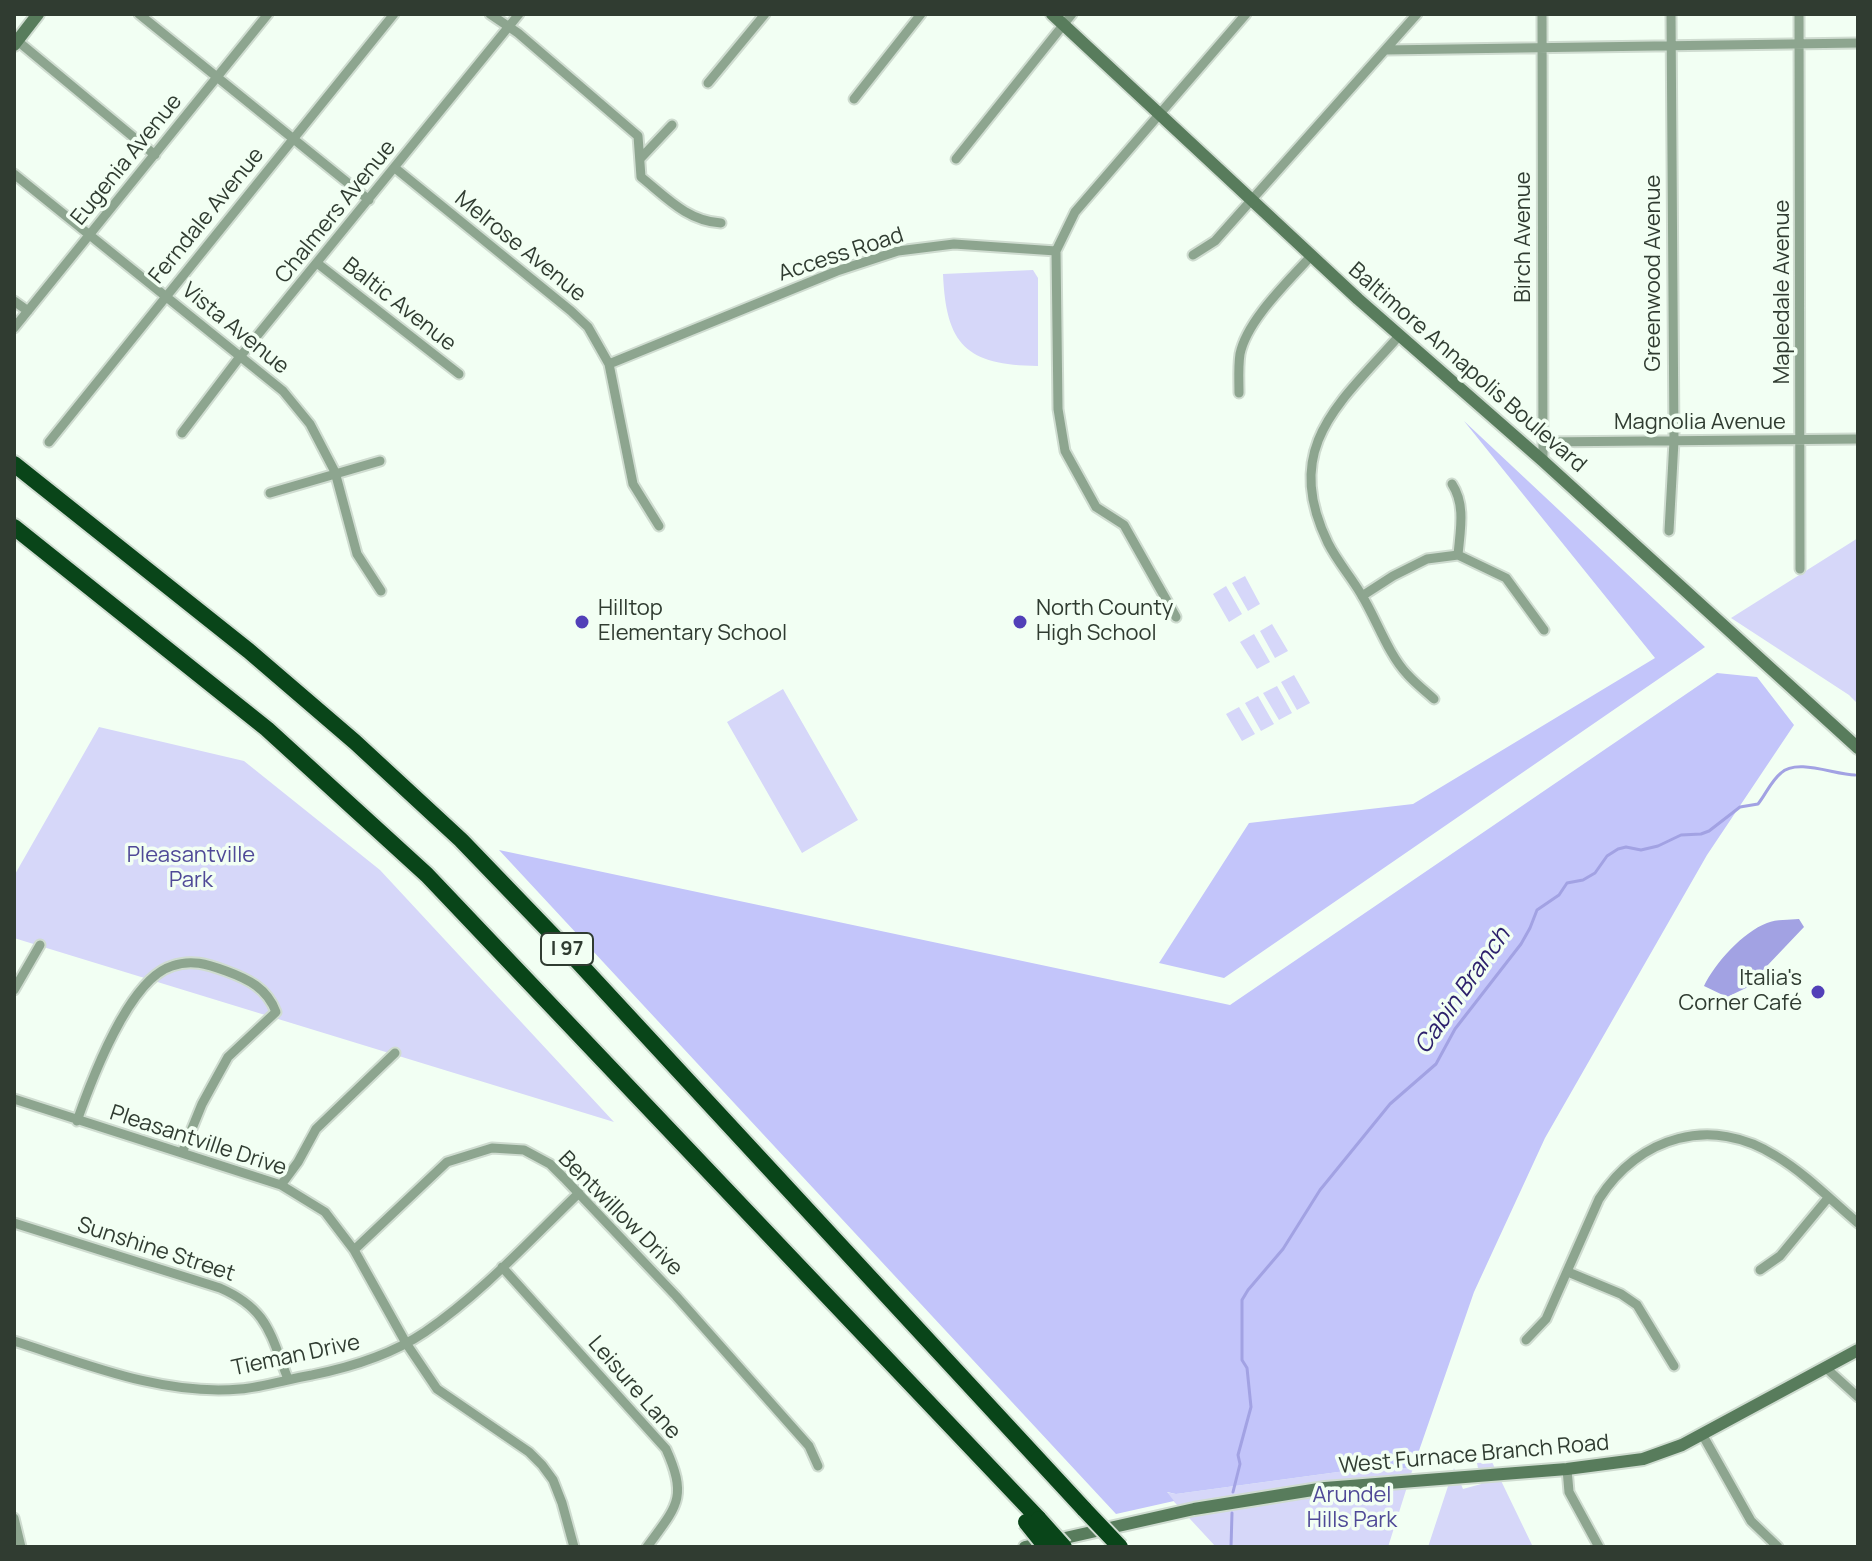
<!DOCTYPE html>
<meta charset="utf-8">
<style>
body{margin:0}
#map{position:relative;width:1872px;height:1561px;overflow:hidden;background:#f2fff3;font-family:Manrope,sans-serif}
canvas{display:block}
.frame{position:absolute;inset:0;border:16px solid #303c31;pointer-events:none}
</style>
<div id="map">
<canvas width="1872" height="1561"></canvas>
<div class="frame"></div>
</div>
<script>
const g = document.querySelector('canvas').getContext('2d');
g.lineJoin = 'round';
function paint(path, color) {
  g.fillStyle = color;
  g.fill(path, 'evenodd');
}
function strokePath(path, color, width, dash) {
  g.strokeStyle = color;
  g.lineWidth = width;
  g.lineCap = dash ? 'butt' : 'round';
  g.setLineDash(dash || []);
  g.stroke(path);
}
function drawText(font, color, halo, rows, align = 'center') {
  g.font = font + ' Manrope,sans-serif';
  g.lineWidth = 7;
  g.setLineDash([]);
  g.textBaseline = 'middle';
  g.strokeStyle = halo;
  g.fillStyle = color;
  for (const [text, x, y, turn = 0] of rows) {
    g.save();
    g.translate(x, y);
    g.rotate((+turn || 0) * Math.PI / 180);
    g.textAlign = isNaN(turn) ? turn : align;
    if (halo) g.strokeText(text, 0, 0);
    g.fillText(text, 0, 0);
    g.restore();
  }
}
paint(new Path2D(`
 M1033 270 1038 278V366C966 365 946 345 943 274Z
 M1858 538V704L1849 695 1731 618Z
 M1245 576 1260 604 1248 611 1232 583Z
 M1226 586 1242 614 1229 622 1213 594Z
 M1272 624 1288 651 1275 658 1260 631Z
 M1254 634 1270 662 1257 669 1240 642Z
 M1294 675 1310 703 1297 710 1281 682Z
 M1277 686 1292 713 1279 720 1263 693Z
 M783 689 858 820 802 853 727 722Z
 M1258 696 1274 724 1261 731 1245 703Z
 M1239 707 1255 734 1242 741 1226 714Z
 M99 727 244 761 380 870 614 1122 14 938V876Z
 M1492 1462 1533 1547H1428L1454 1468 1463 1489 1481 1484 1477 1463Z
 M1413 1468 1388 1547H1216L1165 1492 1176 1494 1360 1469Z`), '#d6d7f9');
paint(new Path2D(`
 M1464 421 1705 647 1224 978 1159 963 1249 823 1413 804 1655 658Z
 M1717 673 1757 677 1794 725 1707 855 1545 1138 1474 1292 1413 1468 1360 1469 1176 1494 1167 1492 1174 1501 1116 1514 499 850 1230 1005Z`), '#c3c5fa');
paint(new Path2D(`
 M1799 919 1804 927 1746 988 1727 997 1704 986C1715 963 1743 932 1767 923 1777 919 1789 920 1799 919Z`), '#a2a2e3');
strokePath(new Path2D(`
 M1233 1492 1240 1464 1238 1455 1251 1407 1247 1368 1242 1360V1300L1248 1290 1283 1249 1320 1190 1390 1104 1436 1064 1455 1029 1521 944 1530 928 1537 910 1559 895 1567 883 1583 880 1595 873 1607 856 1618 849 1626 847 1641 850 1658 846 1681 835 1701 834 1709 831 1740 807 1758 804C1766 794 1771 781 1781 773 1797 758 1835 775 1855 775
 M1231 1547 1232 1513`), '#a2a2e3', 3);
const street = new Path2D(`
 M139 14 369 200
 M490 14 518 33 638 136 641 177C666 197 687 221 721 223
 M1542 14 1543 461
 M1799 14 1800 569
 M14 38 155 155
 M1385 50 1858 43
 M708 83 765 14
 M854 99 921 14
 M640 159 672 125
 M956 159 1072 14
 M395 168 571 311 588 327 609 364
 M14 174 283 391 310 424 335 472 357 554 381 591
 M1056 251 1075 212 1246 14
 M1193 255 1215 241 1417 14
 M317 263 459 374
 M14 301 28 311
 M14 328 268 14
 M1399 336C1340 403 1281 446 1328 543 1337 561 1351 577 1361 594 1376 618 1388 654 1407 674 1415 683 1425 691 1434 699
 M1239 393C1239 381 1238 367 1240 354 1247 320 1288 282 1311 256
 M182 433 239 358 519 14
 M49 442 394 14
 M1543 442 1858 439
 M1452 484C1466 505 1460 531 1458 555
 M270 493 380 461
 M659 526 633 484 609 364 837 271 898 251 954 244 1056 251 1058 409 1065 451 1096 507 1124 525 1176 617
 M1669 531 1674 441 1671 14
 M1362 596 1393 576 1427 559 1458 555 1506 578 1544 630
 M14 990 40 945
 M14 1099 281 1185 325 1212 354 1250 406 1343 437 1389 529 1452 542 1465 553 1480 562 1503 574 1547
 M77 1121C91 1081 129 979 172 966 191 959 207 964 226 971 248 979 267 988 276 1012L228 1057 202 1104 182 1153
 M281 1185 298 1162 316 1129 395 1053
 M14 1223 220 1288C268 1309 270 1334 288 1379
 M354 1250 447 1162 492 1148 524 1150 550 1164 564 1178 676 1296 809 1446 818 1466
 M502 1267 666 1449C688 1498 677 1506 647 1547
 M1760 1270 1780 1256 1828 1198
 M1568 1272 1621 1294 1637 1305 1674 1366
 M1526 1340 1546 1319 1599 1199C1639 1136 1712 1115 1776 1156 1806 1174 1832 1201 1858 1223
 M14 1341C86 1364 163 1396 240 1389 264 1387 288 1379 312 1375 352 1367 391 1355 425 1332 482 1293 530 1240 579 1193
 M1826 1368 1858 1397
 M1702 1434 1751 1521 1778 1547
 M1567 1469 1569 1492 1599 1547
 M14 1518 21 1547`);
const secondary = new Path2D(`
 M1052 14 1358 299 1543 461 1858 748
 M14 45 38 14
 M1025 1547 1194 1509 1325 1488 1567 1469 1643 1459 1682 1445 1858 1350`);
const highway = new Path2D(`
 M14 464 249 651 355 742 461 840 567 950 1085 1510
 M14 527 267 729 427 875 1039 1519`);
strokePath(street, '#cfdcd0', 13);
strokePath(secondary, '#cfdcd0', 16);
strokePath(highway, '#cfdcd0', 20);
strokePath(street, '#8da58f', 9);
strokePath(secondary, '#587c5c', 12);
strokePath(highway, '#094519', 16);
const highwayBridge = new Path2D(`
 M1085 1510 1120 1547
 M1039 1519 1064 1547
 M1026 1522 1046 1547`);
strokePath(highwayBridge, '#cfdcd0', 20, []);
strokePath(highwayBridge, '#094519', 16);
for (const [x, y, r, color] of [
 [582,622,8,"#5240b8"],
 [1020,622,8,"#5240b8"],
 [1818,992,8,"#5240b8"]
]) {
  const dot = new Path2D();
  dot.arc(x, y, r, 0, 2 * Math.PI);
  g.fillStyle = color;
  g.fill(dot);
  strokePath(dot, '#f2fff3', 3);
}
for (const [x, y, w] of [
 [567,949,52]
]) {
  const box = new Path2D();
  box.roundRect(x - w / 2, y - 16, w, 32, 6);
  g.fillStyle = '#f2fff3';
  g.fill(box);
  strokePath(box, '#303c31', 2);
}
drawText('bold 20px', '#303c31', null, [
 ["I 97",567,949]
]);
drawText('22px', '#303c31', '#f2fff3', [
 ["Eugenia Avenue",127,160,-51],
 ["Chalmers Avenue",336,212,-51],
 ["Ferndale Avenue",207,216,-51],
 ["Birch Avenue",1524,237,-90],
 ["Melrose Avenue",520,247,39],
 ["Access Road",841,255,-18],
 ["Greenwood Avenue",1654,273,-90],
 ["Mapledale Avenue",1783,292,-90],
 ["Baltic Avenue",399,305,38],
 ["Vista Avenue",235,329,39],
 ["Baltimore Annapolis Boulevard",1467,368,41],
 ["Magnolia Avenue",1700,423],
 ["Pleasantville Drive",198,1141,18],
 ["Bentwillow Drive",620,1214,45],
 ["Sunshine Street",156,1250,18],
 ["Tieman Drive",296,1356,-12],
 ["Leisure Lane",634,1388,49],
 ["West Furnace Branch Road",1474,1455,-5]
]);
drawText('22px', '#303c31', '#f2fff3', [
 ["Hilltop",598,609],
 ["Elementary School",598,634],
 ["North County",1036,609],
 ["High School",1036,634],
 ["Italia's",1802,979,"right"],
 ["Corner Café",1802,1004,"right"]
], 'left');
drawText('22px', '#4f4997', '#f2fff3', [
 ["Pleasantville",191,856],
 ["Park",191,881],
 ["Arundel",1352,1496],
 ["Hills Park",1352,1521]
]);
drawText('italic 24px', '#2d216c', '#f2fff3', [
 ["Cabin Branch",1463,991,-55]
]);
</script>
